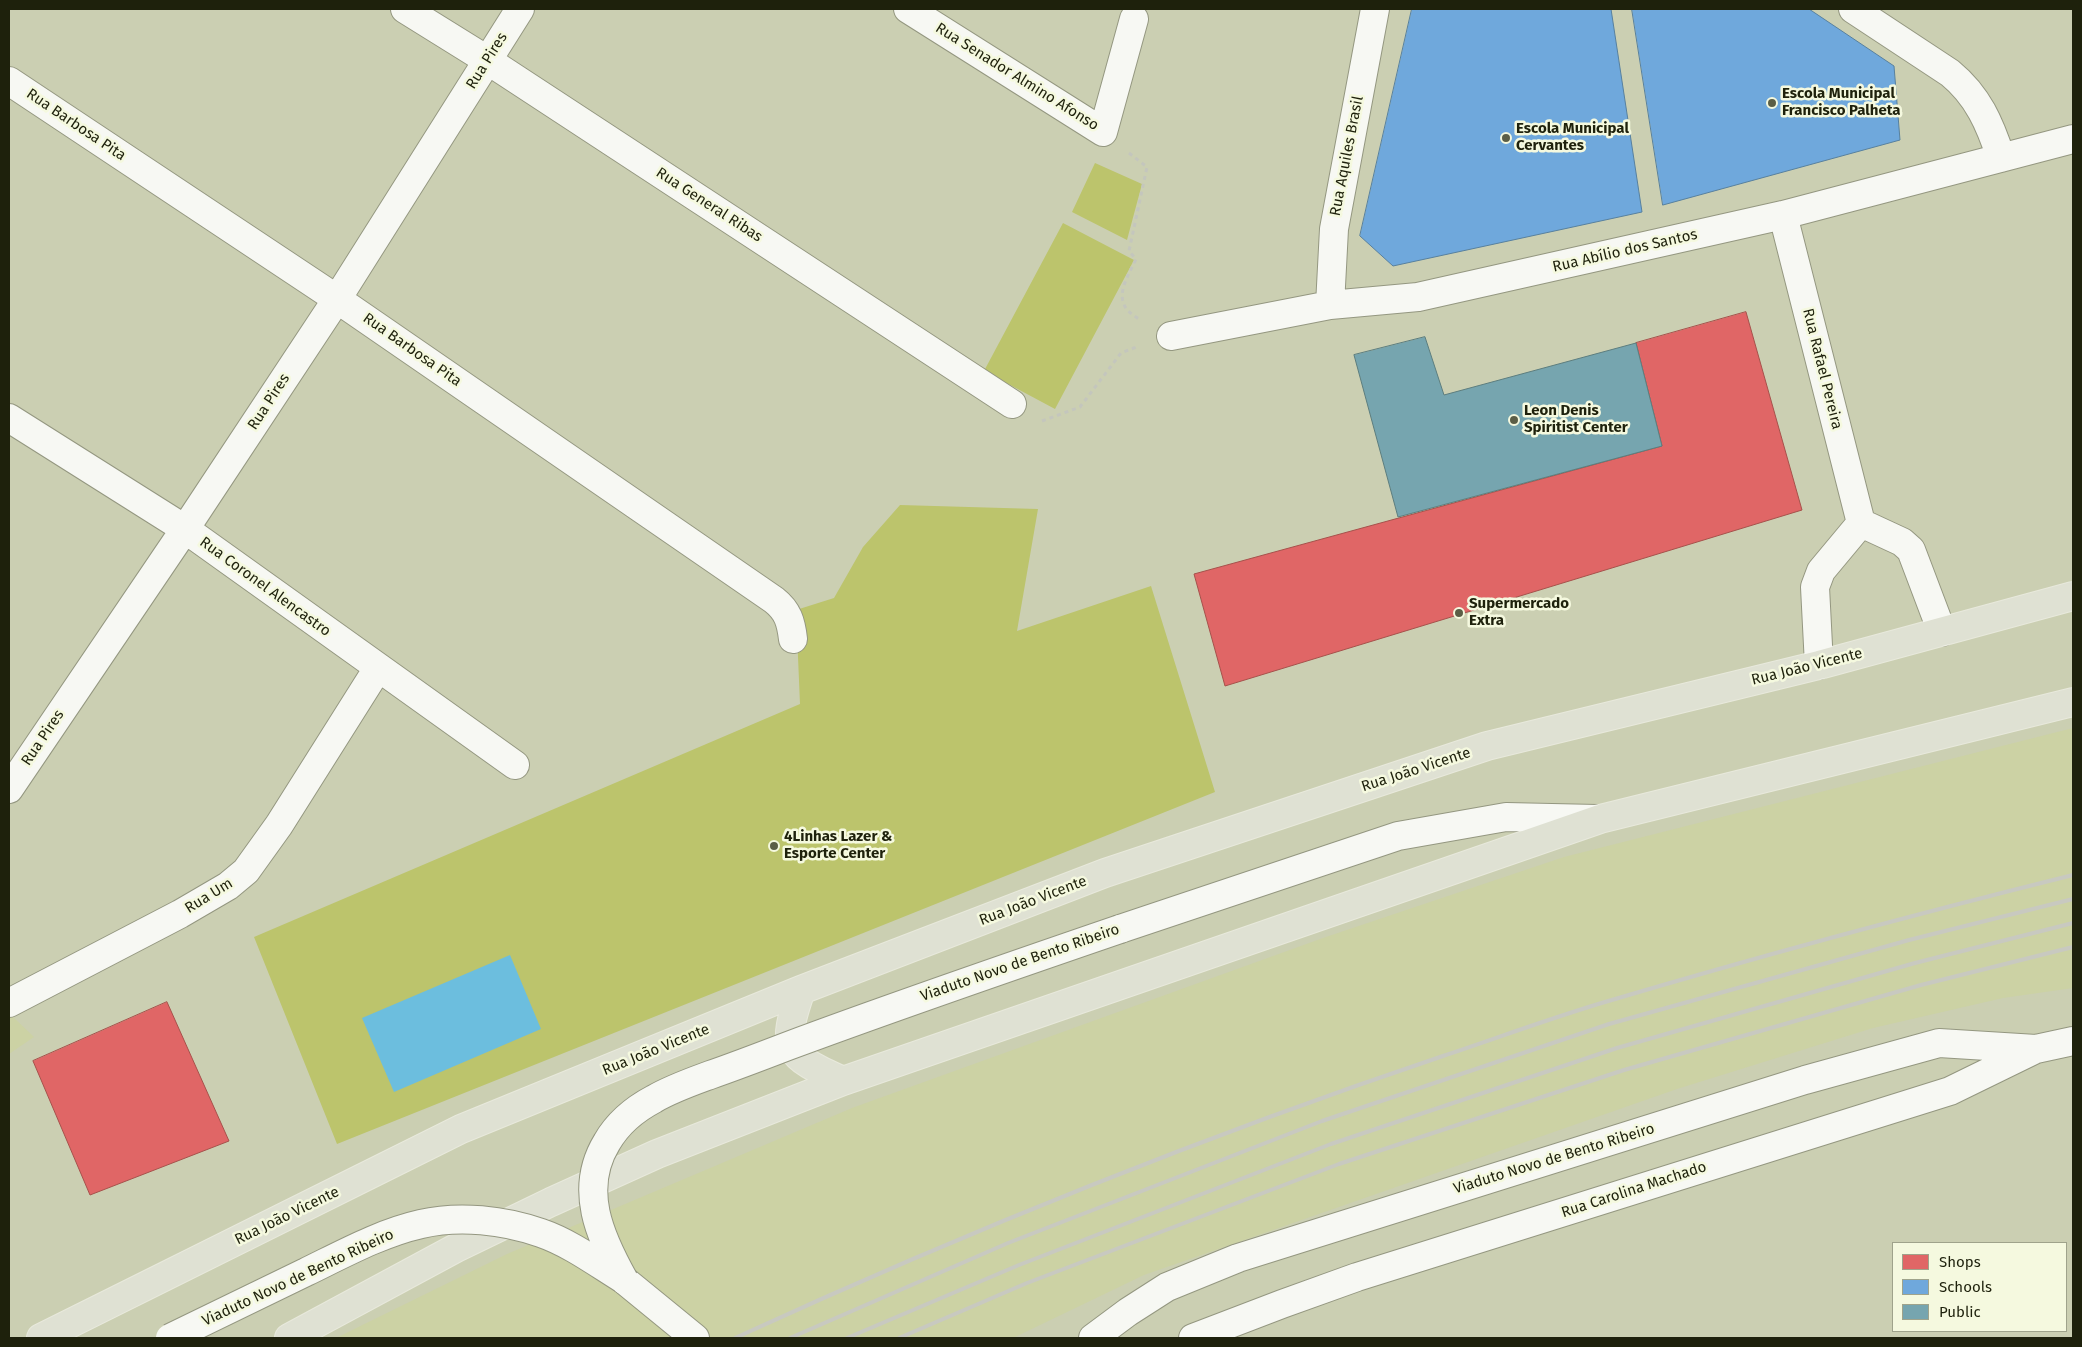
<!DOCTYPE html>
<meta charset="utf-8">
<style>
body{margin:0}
#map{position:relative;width:2082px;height:1347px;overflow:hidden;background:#cbcfb2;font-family:"Fira Sans",sans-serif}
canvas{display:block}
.frame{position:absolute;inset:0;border:10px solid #1e210c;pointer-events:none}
.legend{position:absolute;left:1892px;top:1242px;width:175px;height:90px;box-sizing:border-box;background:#f5f9df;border:1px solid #9fa38b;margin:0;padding:6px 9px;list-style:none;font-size:15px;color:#1e210c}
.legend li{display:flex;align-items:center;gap:10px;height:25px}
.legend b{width:25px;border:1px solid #9fa38b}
</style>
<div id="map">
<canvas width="2082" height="1347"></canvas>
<div class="frame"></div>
<ul class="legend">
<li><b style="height:14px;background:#e06666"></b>Shops</li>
<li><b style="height:14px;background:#6fa8dc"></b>Schools</li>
<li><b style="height:14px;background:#76a5af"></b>Public</li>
</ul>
</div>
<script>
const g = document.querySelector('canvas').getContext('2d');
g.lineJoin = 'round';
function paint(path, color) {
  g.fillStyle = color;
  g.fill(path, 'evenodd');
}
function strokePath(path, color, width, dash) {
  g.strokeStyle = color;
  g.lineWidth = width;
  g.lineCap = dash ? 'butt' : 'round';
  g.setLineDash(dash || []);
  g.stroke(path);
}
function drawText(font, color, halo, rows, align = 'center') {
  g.font = font + ' "Fira Sans",sans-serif';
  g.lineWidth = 5;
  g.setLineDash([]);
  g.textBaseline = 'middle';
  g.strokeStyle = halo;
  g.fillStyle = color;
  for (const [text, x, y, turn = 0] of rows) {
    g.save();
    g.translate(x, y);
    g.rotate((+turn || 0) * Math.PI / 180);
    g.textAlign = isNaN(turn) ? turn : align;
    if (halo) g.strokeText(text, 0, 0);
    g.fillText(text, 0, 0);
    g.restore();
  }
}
paint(new Path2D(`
 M2073 728V988L2003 998 1873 1028 1677 1089 1144 1275 1013 1338H336L507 1254 852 1108 1323 938 1564 857Z
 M9 1013 34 1037 9 1054Z`), '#ccd2a4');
paint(new Path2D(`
 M1095 163 1142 184 1127 240 1072 212Z
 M1063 223 1134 260 1055 409 984 371Z
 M900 505 1038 509 1017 631 1151 586 1215 792 337 1144 254 937 800 704 796 610 834 598 863 547Z`), '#bcc46c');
paint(new Path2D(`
 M510 955 541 1029 394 1092 362 1018Z`), '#6cbede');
const shops = new Path2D(`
 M1746 312 1802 510 1225 686 1194 574 1662 446 1636 343Z
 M167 1002 229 1141 90 1195 33 1061Z`);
paint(shops, '#e06666');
strokePath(shops, '#a6514b', 1);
const schools = new Path2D(`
 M1412 9H1611L1642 212 1393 266 1360 236Z
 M1632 9H1809L1894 66 1900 140 1663 205Z`);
paint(schools, '#6fa8dc');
strokePath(schools, '#57809e', 1);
const public = new Path2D(`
 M1425 337 1444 395 1636 343 1662 446 1398 517 1354 355Z`);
paint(public, '#76a5af');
strokePath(public, '#5c7d7e', 1);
const street = new Path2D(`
 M405 9 487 60 1012 404
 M908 9 1103 132 1134 19
 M1853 9 1950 73C1978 96 1990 124 2001 158
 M9 81 337 299 774 600C788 611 791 622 793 639
 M1783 215 1861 523
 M1330 305 1334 229 1375 9
 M1171 336 1330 305 1418 297 1783 215 2073 139
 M9 418 185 529 515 765
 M1861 523 1902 542 1911 550 1942 632
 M1819 665 1815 587 1821 571 1861 523
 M9 789 185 529 337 299 520 9
 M9 1003 180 914 228 886 246 871 279 825 378 668`);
const secondary = new Path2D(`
 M1120 929 1398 836 1506 817 1597 819
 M624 1280 695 1338
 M1093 1338 1128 1312 1167 1287 1238 1258 1805 1080 1939 1043 2036 1049
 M1193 1338 1282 1304 1357 1277 1950 1091 2036 1049 2073 1041`);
const primary = new Path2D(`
 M801 990C780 1051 786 1055 843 1081
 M41 1338 461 1129 801 990 1105 873 1487 746 1819 665 2073 596
 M289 1338 456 1248 551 1202 657 1154 843 1081 1600 819 2073 702`);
strokePath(street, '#949780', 30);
strokePath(secondary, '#949780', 30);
strokePath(primary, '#e8e9dc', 30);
strokePath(new Path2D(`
 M1129 153 1147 167 1129 251 1136 259C1124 284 1110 304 1141 320
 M1042 421 1080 407 1121 353 1139 346`), '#c4c6bd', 3, [4, 4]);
strokePath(street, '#f7f8f3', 28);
strokePath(secondary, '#f7f8f3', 28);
strokePath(primary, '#dfe1d3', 28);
strokePath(new Path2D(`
 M735 1338C966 1232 1202 1137 1443 1056 1497 1038 1551 1018 1605 1002 1760 956 1916 914 2073 875
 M790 1338 1008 1243 1322 1121 1609 1024 1909 940 2073 899
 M847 1338 1019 1265 1331 1144 1617 1048 1915 963 2073 923
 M899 1338 1027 1283 1339 1164 1624 1070 1921 985 2073 947`), '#c8c9c0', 4);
const secondaryBridge = new Path2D(`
 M624 1280C600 1237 578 1189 607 1142 618 1123 635 1109 654 1099 671 1089 691 1082 710 1075 736 1066 762 1056 788 1046 898 1005 1009 967 1120 929
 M170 1338C216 1316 261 1294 306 1272 343 1254 381 1233 421 1224 459 1215 504 1220 541 1233 570 1243 597 1263 623 1279`);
strokePath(secondaryBridge, '#949780', 30, []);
strokePath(secondaryBridge, '#f7f8f3', 28);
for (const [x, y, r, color] of [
 [1772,103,5,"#5b5e46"],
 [1506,138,5,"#5b5e46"],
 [1514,420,5,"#5b5e46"],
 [1459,613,5,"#5b5e46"],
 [774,846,5,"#5b5e46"]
]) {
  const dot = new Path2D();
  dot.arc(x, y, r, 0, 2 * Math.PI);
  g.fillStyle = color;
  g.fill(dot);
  strokePath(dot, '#f5f9df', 2);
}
drawText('15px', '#1e210c', '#f5f9df', [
 ["Rua Pires",487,61,-58],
 ["Rua Senador Almino Afonso",1017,77,32],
 ["Rua Barbosa Pita",76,125,34],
 ["Rua Aquiles Brasil",1347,156,-79],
 ["Rua General Ribas",709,205,33],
 ["Rua Abílio dos Santos",1625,251,-13],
 ["Rua Barbosa Pita",412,350,35],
 ["Rua Rafael Pereira",1822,369,76],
 ["Rua Pires",269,402,-57],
 ["Rua Coronel Alencastro",265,587,36],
 ["Rua João Vicente",1807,667,-14],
 ["Rua Pires",43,738,-56],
 ["Rua João Vicente",1416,770,-18],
 ["Rua Um",209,896,-32],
 ["Rua João Vicente",1033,901,-21],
 ["Viaduto Novo de Bento Ribeiro",1020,963,-19],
 ["Rua João Vicente",656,1050,-22],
 ["Viaduto Novo de Bento Ribeiro",1554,1159,-17],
 ["Rua Carolina Machado",1634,1190,-18],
 ["Rua João Vicente",287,1216,-26],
 ["Viaduto Novo de Bento Ribeiro",298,1278,-25]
]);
drawText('bold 15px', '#1e210c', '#f5f9df', [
 ["Escola Municipal",1782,94],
 ["Francisco Palheta",1782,111],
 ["Escola Municipal",1516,129],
 ["Cervantes",1516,146],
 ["Leon Denis",1524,411],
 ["Spiritist Center",1524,428],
 ["Supermercado",1469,604],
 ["Extra",1469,621],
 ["4Linhas Lazer &",784,837],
 ["Esporte Center",784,854]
], 'left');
</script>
